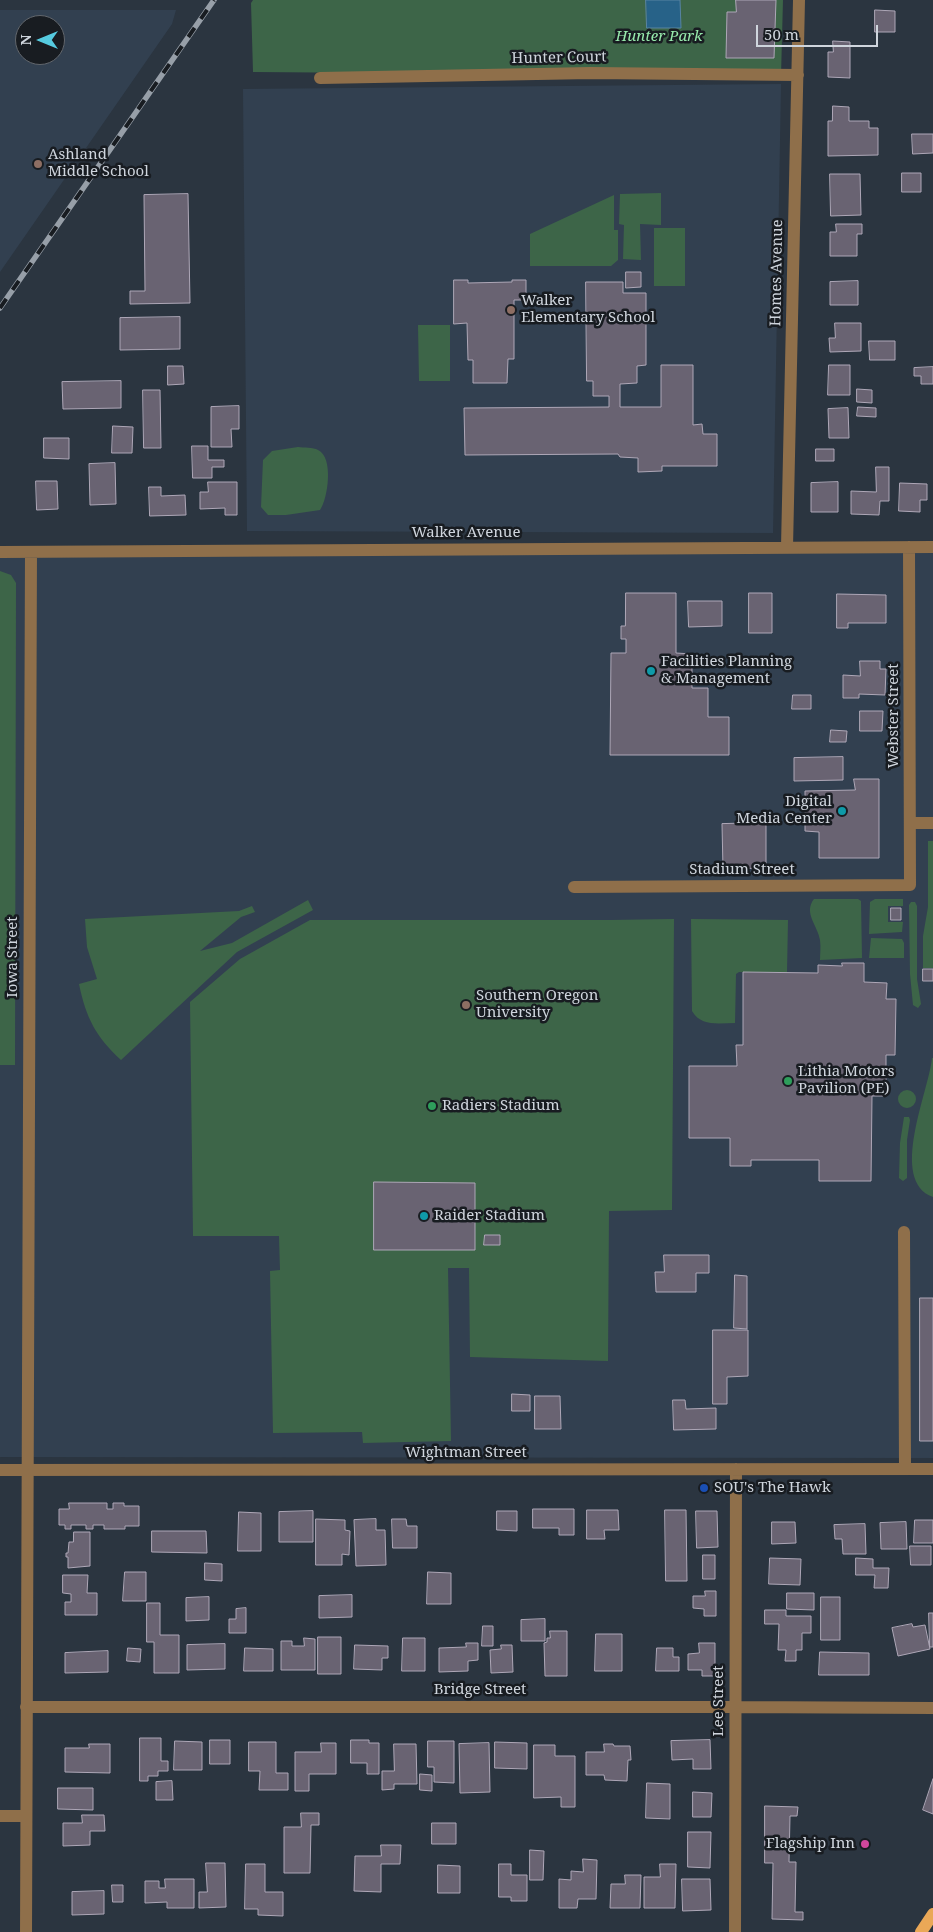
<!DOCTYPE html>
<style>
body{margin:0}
#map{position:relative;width:933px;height:1932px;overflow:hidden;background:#2b3540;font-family:"Noto Serif",serif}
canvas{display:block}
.north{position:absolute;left:15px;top:15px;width:50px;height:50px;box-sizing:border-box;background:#181c21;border:1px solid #61666c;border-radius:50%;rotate:270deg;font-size:14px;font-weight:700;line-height:20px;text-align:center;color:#cfd5dd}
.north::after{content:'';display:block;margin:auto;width:18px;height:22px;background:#55cadf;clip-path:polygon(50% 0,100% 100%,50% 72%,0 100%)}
.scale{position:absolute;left:756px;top:25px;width:122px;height:22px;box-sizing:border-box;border:2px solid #cfd5dd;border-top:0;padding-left:6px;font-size:15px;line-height:18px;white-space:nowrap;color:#cfd5dd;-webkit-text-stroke:4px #181c21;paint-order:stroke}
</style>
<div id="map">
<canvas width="933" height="1932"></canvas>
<div class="north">N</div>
<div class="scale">50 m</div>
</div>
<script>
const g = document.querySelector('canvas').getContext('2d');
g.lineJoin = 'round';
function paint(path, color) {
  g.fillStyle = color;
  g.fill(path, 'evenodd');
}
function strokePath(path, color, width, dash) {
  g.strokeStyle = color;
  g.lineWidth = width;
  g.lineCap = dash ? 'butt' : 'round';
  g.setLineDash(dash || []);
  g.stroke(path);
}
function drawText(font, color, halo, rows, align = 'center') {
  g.font = font + ' "Noto Serif",serif';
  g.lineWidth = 5;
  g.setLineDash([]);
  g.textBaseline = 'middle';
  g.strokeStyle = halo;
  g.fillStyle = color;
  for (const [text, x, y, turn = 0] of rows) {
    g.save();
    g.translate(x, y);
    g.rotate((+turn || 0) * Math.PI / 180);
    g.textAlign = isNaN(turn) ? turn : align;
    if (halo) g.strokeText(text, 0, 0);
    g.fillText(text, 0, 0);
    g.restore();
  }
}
paint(new Path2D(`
 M0 10H176L172 24 0 272ZM25 25H55V55H25Z
 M781 84 773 533 247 531 243 89Z
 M933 550V1458L0 1457V553Z`), '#324050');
paint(new Path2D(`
 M253 0H783L781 76 253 72 251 3Z
 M661 193V225L640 224 641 260 623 259 624 225 619 224 620 194Z
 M614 195V230H618V260L611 266H530V234Z
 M654 228H685V286H654Z
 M418 325H450V381H419Z
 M298 447C304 448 313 447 318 450 334 457 328 499 320 510L286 515H268L261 507 263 460 272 451Z
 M0 571 11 575 16 583 15 1065H0Z
 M928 841H933V968H923V936L928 907Z
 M814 899H858L861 901 862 958 820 960C820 954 821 947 820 940 818 926 803 913 814 899Z
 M875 899H903V906H888V922H903L902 932 869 934 870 902Z
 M308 900 313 910 237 952 121 1060C96 1037 86 1018 79 984L97 979 87 947 85 919 239 911 252 906 255 912 241 917 200 951 232 943Z
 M911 902H915L917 906V979L921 1004 918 1008 913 1005 910 974 909 905Z
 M674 919 672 1210 609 1211 608 1361 470 1357 469 1268H448L451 1441 363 1443 362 1432 273 1433 270 1271 280 1270 279 1236H193L190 1002 240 959 310 920H610V925V920Z
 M691 919 788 920 787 972H739L736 974 735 1023C719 1023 701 1027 692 1011Z
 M871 938 902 939 904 943V958H869Z
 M932 1058H933V1197C888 1181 929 1091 932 1058Z
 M898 1099a9 9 0 1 1 18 0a9 9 0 1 1-18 0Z
 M904 1117H909L910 1120 907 1140V1178L903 1181 899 1178 900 1143Z`), '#3d6548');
const water = new Path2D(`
 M646 0H680L681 28H647Z`);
paint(water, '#276288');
strokePath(water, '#5984a2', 1);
const building = new Path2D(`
 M736 0H776L774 58H726L727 12H736Z
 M875 10 895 11V32H875Z
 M833 41 850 42V78L828 77V52H833Z
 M833 106 849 107V121H869V128H878V155L828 156V121H832Z
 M912 134H933V153L913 154Z
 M902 173H921V192H902Z
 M830 174H860L861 215 831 216Z
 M188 194 190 303 130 304V291H145L144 195Z
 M836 224H862V234H857V256H830V232H836Z
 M626 272H641V287L626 288Z
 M454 280H468V283L512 282V280H526V300H514V359H508L507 383H473V360H468L467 323 454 324Z
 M858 281V305H830V282Z
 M586 282H623V293H646V365L637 366V383L620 384V407H661V365H693V425L702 424 703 434H717V466H662V471L638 472V458L620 457 618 454 465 455 464 408 609 407V396H593V381H587Z
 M180 317V349L120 350V318Z
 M835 323H861V351L830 352 829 338H835Z
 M869 341H895V360H870Z
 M829 365H850V395H828Z
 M168 366H183L184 384 168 385Z
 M933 367V384H921V376H914V368Z
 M121 381V408L63 409 62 382Z
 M857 389 872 390V403L857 402Z
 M143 390H160L161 448H144Z
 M239 406V429H231L232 447H211V407Z
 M858 407 876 408V417L857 416Z
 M848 408 849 438H829L828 409Z
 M113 426 133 427 132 453H112Z
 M44 438H69V459L44 458Z
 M192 446H208V460H224V467H212V478H193Z
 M816 449H834V461H816Z
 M115 463 116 504 90 505 89 464Z
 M876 467H889V501H880L879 515 851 514V491L876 492Z
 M36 481H57L58 509 37 510Z
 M208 482H237V515H225V508L200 509V492H208Z
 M838 482V512H811V483Z
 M900 483 927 484V500H920V512L899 511Z
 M149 487H161V496L185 495 186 515 150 516Z
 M626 593H676V653L692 654V688H708V717H729V755H610L611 653H626V639H621V626H625Z
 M749 593H772V633H749Z
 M837 594 886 595V623H848V628H837Z
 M688 601H722V626L689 627Z
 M860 661H880V669H886L885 695 859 694V698H843V675L860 676Z
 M793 695H811V709H792Z
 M860 711H883L882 731H860Z
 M831 730 847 731 846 742H830Z
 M843 757V780L794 781V758Z
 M854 779H879V858H819V832L805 831V791L855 790Z
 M766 823V868L723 869 722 824Z
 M891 908H901V920H891Z
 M842 963H864V982L887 983 886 999H896L895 1055H886V1096H872L871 1181H819V1160H751V1166H730V1138H689V1066H737L736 1045H743V972L818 973V965L842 966Z
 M923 969H933V981H923Z
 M374 1182 475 1183V1250H374Z
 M485 1235H500V1245H484Z
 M664 1255H709V1273H696V1292H656L655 1272H664Z
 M735 1275 747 1276V1329L734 1328Z
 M920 1298H933V1441H920Z
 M713 1330H748V1376L727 1377V1404H713Z
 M512 1394 530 1395V1411H512Z
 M535 1396H560L561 1429H535Z
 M673 1400H685L686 1409 716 1408V1429L674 1430Z
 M69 1503H107V1509H113V1503H124V1506H139V1526H125V1529H104V1525H93V1529H86V1525H71V1529H65V1525H59V1509H69Z
 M533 1509H574V1535H559V1528H533Z
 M587 1510H618L619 1530H604L605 1539H587Z
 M665 1510H686L687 1581H666Z
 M313 1511V1542H279V1512Z
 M497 1511H517V1531L497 1530Z
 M696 1511H717L718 1547 697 1548Z
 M239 1512 261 1513V1551H238Z
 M316 1519 345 1520V1530L350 1531 349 1555 342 1554V1565H316Z
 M376 1519V1530H385L386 1565 356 1566 354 1520Z
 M392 1519H406L407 1526H417V1548H393Z
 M915 1520H933V1543H914Z
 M772 1522H795L796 1543 772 1544Z
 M906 1522 907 1549H881L880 1523Z
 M865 1524 866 1554H843L842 1539H835L834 1525Z
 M152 1531H206L207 1553 152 1552Z
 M74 1532H90V1566L68 1568V1557H66V1553H68L69 1542H73Z
 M910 1546H931V1565H911Z
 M703 1555H715V1579H703Z
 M770 1558 801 1559 800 1585 769 1584Z
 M856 1558 873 1559V1568H889L888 1588H874L875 1575H856Z
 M205 1563 222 1564V1581L205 1580Z
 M125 1572H146V1601H123Z
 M428 1572 451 1573V1604H427Z
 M63 1575H88L87 1593H97V1615H65V1602H71V1594L63 1593Z
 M705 1591H716V1616H704V1609L693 1608V1596H705Z
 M787 1593H814V1610L787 1609Z
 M352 1595V1617L319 1618V1596Z
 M209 1597V1620L186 1621V1598Z
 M821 1597H840V1640H821Z
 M147 1603H160V1635H179V1673H154V1642H147Z
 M246 1608V1633H229V1619H236V1609Z
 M765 1610H786V1616H811V1633H802V1650H796V1661H785L786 1650H778L779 1624H765Z
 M929 1613H933V1647H930Z
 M545 1619V1641H521V1620Z
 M912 1624 913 1627 925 1625 930 1649 898 1656 892 1628Z
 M483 1626H493V1646H482Z
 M550 1631H567V1676H545L544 1643 547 1642V1638H550Z
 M596 1634H622V1671H595Z
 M318 1637H341V1674H318Z
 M304 1638 315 1639V1670H281V1641H292V1646H304Z
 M403 1638H425V1671H402Z
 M466 1643H478V1660L468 1661V1671L439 1672V1648L466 1647Z
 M699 1643H715V1676H702V1670H688V1654L699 1653Z
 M225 1644V1669L187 1670V1645Z
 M355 1645 388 1646V1658H382V1670L354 1669Z
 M501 1645H512L513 1672 491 1673 490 1650 501 1649Z
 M128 1648 141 1649 140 1662 127 1661Z
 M245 1648 273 1649V1671H244Z
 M657 1648H673V1657H679V1671H656Z
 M108 1651V1672L65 1673V1653Z
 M820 1652 869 1653V1675H819Z
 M140 1738H161V1761H168V1771H158V1776H148V1781H140Z
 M210 1740H230V1764H210Z
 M351 1740H369V1743H379V1774H367V1763H351Z
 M710 1740 711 1769H693V1759L672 1760 671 1741Z
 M175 1741 202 1742V1770H174Z
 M428 1741H454V1783L434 1782V1767H428Z
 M249 1742H276V1773H288V1790H259L260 1771H249Z
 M495 1742 527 1743V1769L495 1768Z
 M321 1743H336V1774H309V1791H295V1752H321Z
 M489 1743 490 1792 460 1793 459 1744Z
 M89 1744H110V1773L65 1772V1748H89Z
 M394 1744H416L417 1784H394V1789L382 1790V1771H394Z
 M604 1744H613L614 1746H630L631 1760H628L627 1781 605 1780 604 1775H586V1752H604Z
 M534 1745H555V1756H575V1807H561V1797L534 1798Z
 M420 1774 432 1775V1791L420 1790Z
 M933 1779V1814L923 1810Z
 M172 1781 173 1800H156V1782Z
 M647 1783 670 1784V1819L646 1818Z
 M58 1788H93V1810L58 1809Z
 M693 1792 712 1793 711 1817H693Z
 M765 1806 798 1807 797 1816H790L789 1862H796L795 1912H803V1920L772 1919 773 1863H765Z
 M301 1813H319V1825H311L310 1873H284V1827H301Z
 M82 1815H104L105 1831H90V1845L63 1846V1823H82Z
 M432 1823H456V1844H432Z
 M688 1832H711L710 1868 688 1867Z
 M381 1845H401L400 1864H381V1892L354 1891 355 1856H381Z
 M530 1850 544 1851 543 1880H530Z
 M583 1859 597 1860 596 1899H578L577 1908H559V1879L571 1880V1871L583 1872Z
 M206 1863H225L226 1907 199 1908V1892H207Z
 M246 1864H265V1892H283V1916L258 1915V1909H245Z
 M499 1864H511V1875H527V1901H511V1897H499Z
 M660 1864H676L675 1908H644V1877H660Z
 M438 1865 460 1866V1893H438Z
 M625 1875H641L640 1908H610L611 1884H625Z
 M165 1879H194V1908H167V1902L145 1903V1881H159V1888H165Z
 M682 1879H710L711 1910 683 1911Z
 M112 1885H123V1902H113Z
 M104 1891V1914L72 1915V1892Z`);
paint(building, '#696372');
strokePath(building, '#aea7b7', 1);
strokePath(new Path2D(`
 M320 78 591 73 798 75
 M787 547 799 0
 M0 552 933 547
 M911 823H933
 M574 887 910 885 909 547
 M904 1232 905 1468
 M0 1470 933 1469
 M26 1707H735L933 1708
 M0 1816H26
 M26 1932 31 552
 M735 1932 736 1469`), '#8f6f4a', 12);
strokePath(new Path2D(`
 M921 1932 933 1914`), '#eaa857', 12);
const rail = new Path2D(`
 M0 308 214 0`);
strokePath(rail, '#979fa8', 5.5);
strokePath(rail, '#181c21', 4, [11]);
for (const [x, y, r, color] of [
 [38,164,5,"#8d6e63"],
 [511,310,5,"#8d6e63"],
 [651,671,5,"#0f9aa8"],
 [842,811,5,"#0f9aa8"],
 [466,1005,5,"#8d6e63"],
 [788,1081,5,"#2e9e5b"],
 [432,1106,5,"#2e9e5b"],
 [424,1216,5,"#0f9aa8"],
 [704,1488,5,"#1a4fb4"],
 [865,1844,5,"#d1479c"]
]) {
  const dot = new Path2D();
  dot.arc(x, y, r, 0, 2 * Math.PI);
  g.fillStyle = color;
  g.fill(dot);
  strokePath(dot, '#181c21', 2);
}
drawText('italic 15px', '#97e9ac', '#181c21', [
 ["Hunter Park",659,37]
]);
drawText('15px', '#cfd5dd', '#181c21', [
 ["Hunter Court",559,58,-1],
 ["Homes Avenue",777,273,-89],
 ["Walker Avenue",466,533],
 ["Webster Street",894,716,-90],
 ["Stadium Street",742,870],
 ["Iowa Street",13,957,-90],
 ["Wightman Street",466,1453],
 ["Bridge Street",480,1690],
 ["Lee Street",719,1701,-90]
]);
drawText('15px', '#cfd5dd', '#181c21', [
 ["Ashland",48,155],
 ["Middle School",48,172],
 ["Walker",521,301],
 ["Elementary School",521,318],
 ["Facilities Planning",661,662],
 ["& Management",661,679],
 ["Digital",832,802,"right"],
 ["Media Center",832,819,"right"],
 ["Southern Oregon",476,996],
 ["University",476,1013],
 ["Lithia Motors",798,1072],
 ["Pavilion (PE)",798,1089],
 ["Radiers Stadium",442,1106],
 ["Raider Stadium",434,1216],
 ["SOU's The Hawk",714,1488],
 ["Flagship Inn",855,1844,"right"]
], 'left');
</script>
